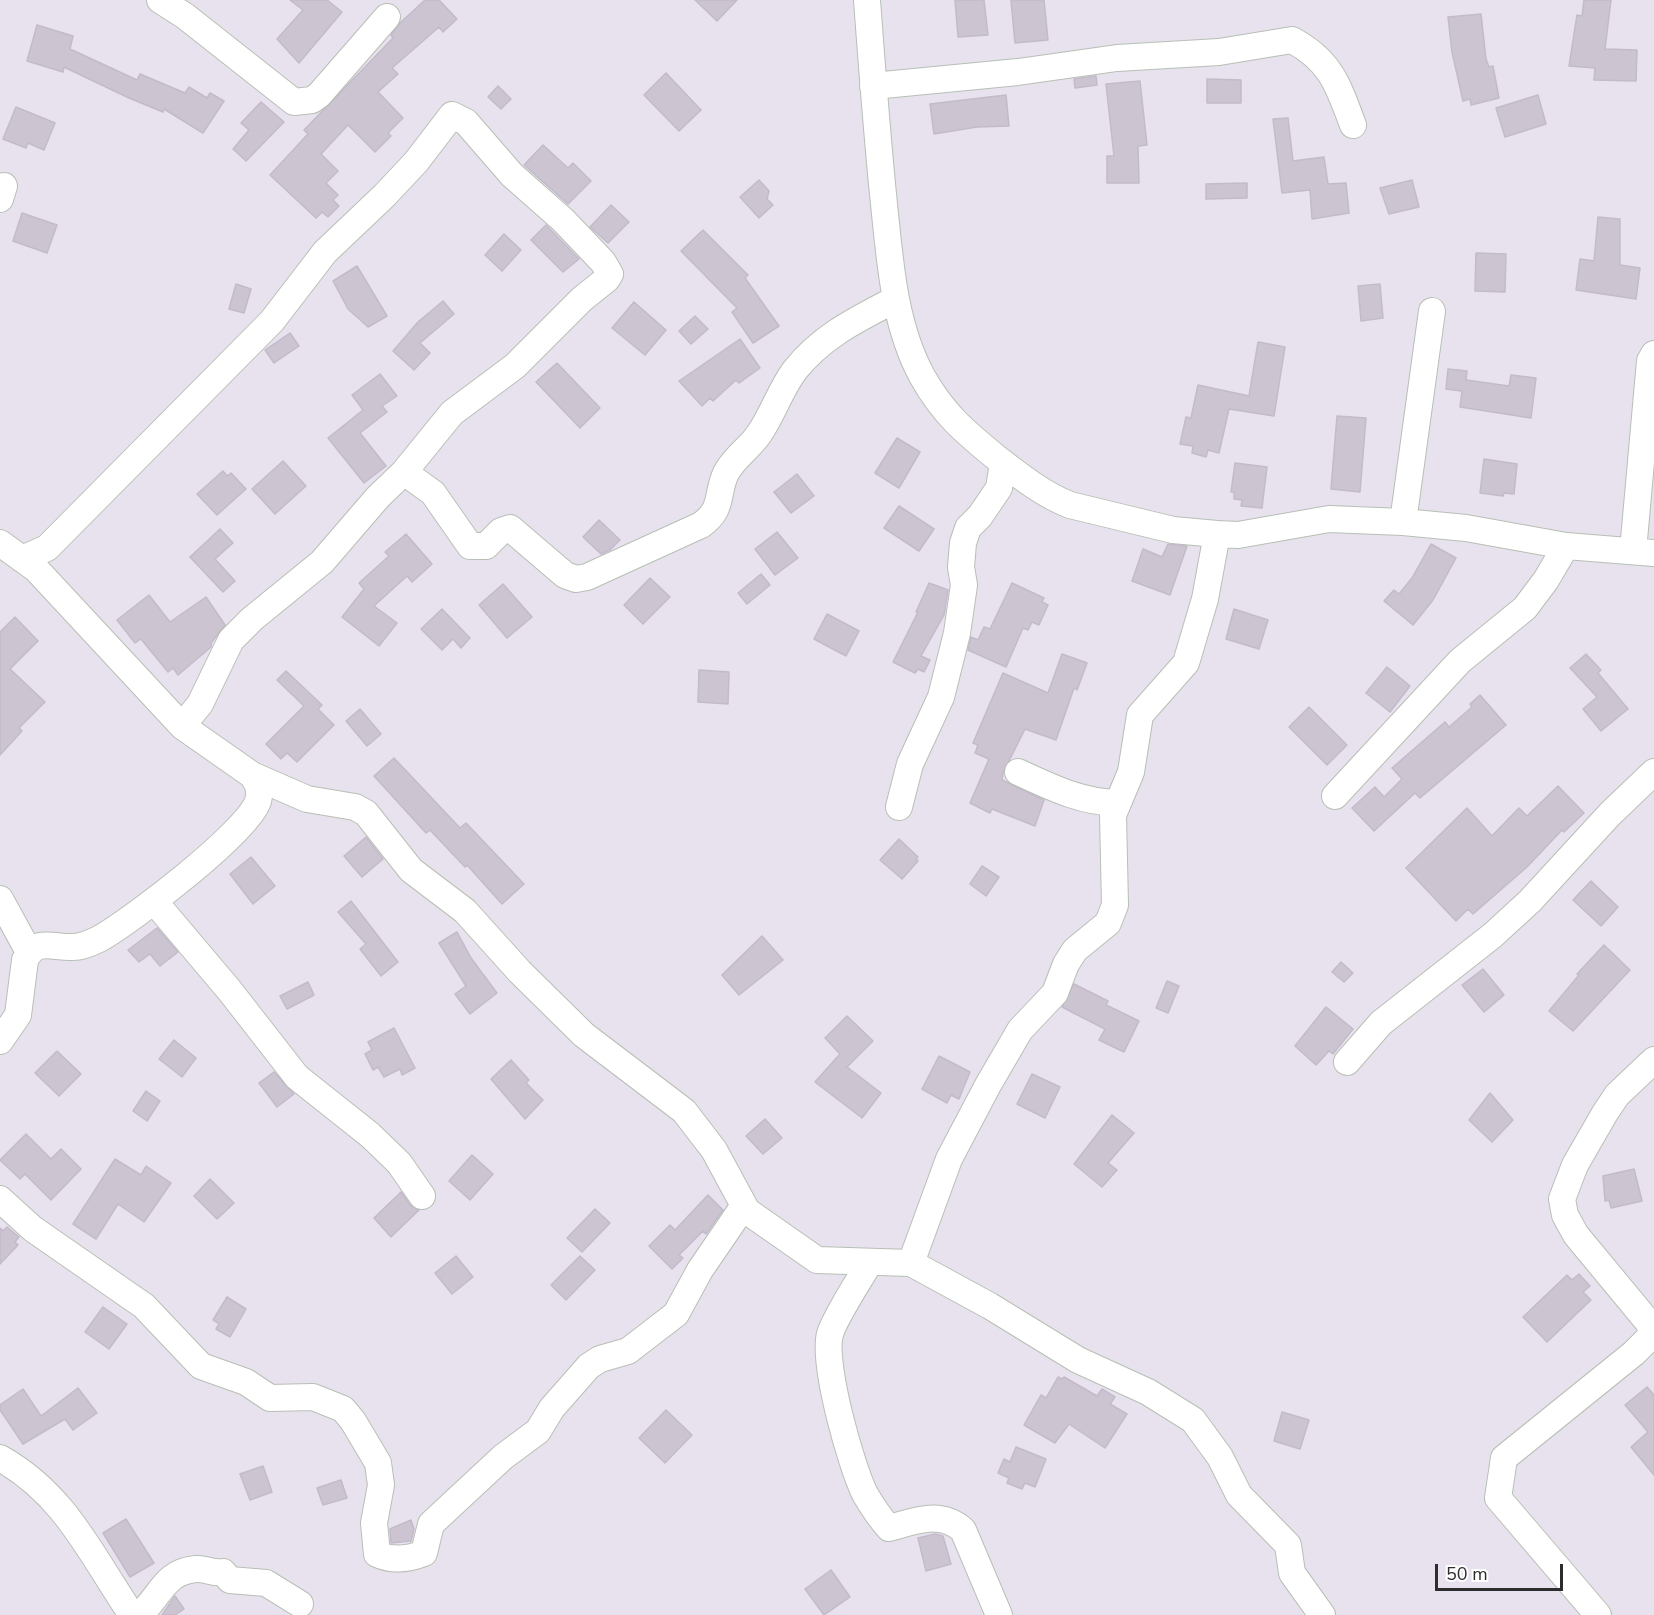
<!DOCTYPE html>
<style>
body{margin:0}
#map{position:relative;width:1654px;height:1615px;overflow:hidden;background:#e8e1ee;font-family:"Nunito Sans",sans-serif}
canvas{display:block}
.scale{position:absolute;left:1435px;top:1564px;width:128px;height:27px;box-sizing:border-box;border:3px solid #2d2d2d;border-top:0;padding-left:8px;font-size:18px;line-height:21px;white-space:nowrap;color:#2d2d2d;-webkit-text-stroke:4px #fff;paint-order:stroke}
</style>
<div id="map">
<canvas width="1654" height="1615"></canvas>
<div class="scale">50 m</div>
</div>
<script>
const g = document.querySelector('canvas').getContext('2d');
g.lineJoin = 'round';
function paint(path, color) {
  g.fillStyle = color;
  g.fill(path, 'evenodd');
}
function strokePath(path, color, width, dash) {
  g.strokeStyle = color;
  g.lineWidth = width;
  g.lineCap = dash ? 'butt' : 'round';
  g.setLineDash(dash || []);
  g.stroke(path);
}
const building = new Path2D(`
 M290 0H327L342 12 299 63 277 39 303 10Z
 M425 0H439L457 19 443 32 439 27 392 68 398 74 378 92 403 118 388 133 391 136 375 152 348 125 321 154 338 171 326 183 338 195 333 200 339 206 328 217 322 212 316 218 270 175 308 134 304 130 393 38 391 35 400 23Z
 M695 0H737L717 21Z
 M955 0H984L988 35 958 37Z
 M1011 0H1044L1048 40 1015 43Z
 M1584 0H1611L1605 49 1637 50 1636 81 1594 80 1595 68 1569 66 1577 15 1582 16Z
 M1481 14 1486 59 1489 67 1493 66 1499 98 1471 105 1470 99 1463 101 1452 52 1448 17Z
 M37 25 73 36 70 49 137 80 140 74 185 93 189 87 207 98 210 93 224 101 203 133 164 109 163 112 129 98 64 67 63 72 27 61Z
 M666 73 701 110 679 131 644 95Z
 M1096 76 1097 85 1075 88 1074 79Z
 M1207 79 1241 80V103H1207Z
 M1140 81 1147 145 1138 146 1139 183H1107V156H1114L1106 84Z
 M498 86 511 99 501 109 488 97Z
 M1006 95 1009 126 977 127 934 134 930 104Z
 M1538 95 1546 124 1505 137 1496 108Z
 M261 102 284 122 246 161 233 149 249 130 241 123Z
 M16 107 55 123 44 150 28 143 26 148 3 139Z
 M1288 118 1293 161 1324 157 1328 184 1346 183 1349 213 1312 219 1310 190 1282 193 1273 119Z
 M543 145 568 168 573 163 591 181 568 204 524 165Z
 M759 180 769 191 767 199 773 205 759 218 740 197Z
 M1412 180 1419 207 1389 214 1380 188Z
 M1247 183V198L1206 199V184Z
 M611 205 629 222 608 243 590 227Z
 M22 213 57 225 47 253 13 241Z
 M1598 217 1620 219V265L1640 268 1636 299 1576 290 1580 259 1594 261Z
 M546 225 579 259 563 272 531 240Z
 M703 230 748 275 745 278 779 326 753 343 732 312 737 308 681 251Z
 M504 234 521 250 502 271 485 255Z
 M1476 253 1506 254 1505 292 1475 291Z
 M357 266 387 316 368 327 348 309 333 281Z
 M236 284 251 289 244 313 229 309Z
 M1380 284 1383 318 1361 321 1358 286Z
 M443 301 454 314 420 343 430 353 414 370 393 351 418 322Z
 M634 302 666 330 645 355 612 328Z
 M695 316 708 329 691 344 679 331Z
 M290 333 299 346 274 363 265 350Z
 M740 339 760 368 739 383 736 380 713 401 710 398 702 406 679 381Z
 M1258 342 1285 347 1274 416 1229 409 1219 453 1208 450 1206 457 1192 453 1193 446 1180 444 1186 417 1191 418 1198 385 1249 396Z
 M557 363 600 408 580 428 536 382Z
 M1448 369 1467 371 1466 380 1509 386 1511 375 1536 378 1531 418 1460 407 1462 391 1446 389Z
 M380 374 397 396 382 406 387 412 360 433 386 466 364 483 328 438 363 410 352 395Z
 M1337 416 1366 418 1360 492 1331 489Z
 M897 438 920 452 899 488 875 473Z
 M1484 459 1517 464 1514 494 1504 493 1503 496 1480 493Z
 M283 461 306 486 275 514 252 489Z
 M1235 463 1267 467 1262 508 1241 506 1242 500 1234 499V492H1231Z
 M223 471 227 476 231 473 246 489 217 515 197 494Z
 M797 474 814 496 791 513 774 492Z
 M899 506 934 529 919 551 884 528Z
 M599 520 620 540 610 550 601 554 583 537Z
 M220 529 233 543 215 559 235 581 223 592 190 557Z
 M777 532 798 558 775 575 755 549Z
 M406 534 432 564 412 582 407 576 374 606 397 623 379 646 342 617 364 589 359 583 389 556 385 552Z
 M1168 544 1187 546 1170 595 1132 581 1143 549 1162 557Z
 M1431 544 1456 558 1433 600 1413 625 1384 601 1394 590 1399 594 1412 578Z
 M761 574 770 585 747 604 738 593Z
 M650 578 670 597 643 624 624 605Z
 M929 583 948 590 944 615 921 656 930 660 924 672 918 669 915 673 893 662 918 612H916Z
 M1012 583 1044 598 1042 602 1048 605 1039 625 1032 622 1028 630 1023 628 1006 667 968 650 971 637 978 640 984 627 990 629Z
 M503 584 532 617 507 638 479 605Z
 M149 595 170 622 206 597 225 625 211 643V647L178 675 173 668 168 672 141 639 135 643 117 620Z
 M442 609 470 638 461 648 453 639 442 650 421 629Z
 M1234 609 1268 620 1259 649 1226 639Z
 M827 614 859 631 846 656 814 639Z
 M15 617 38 641 10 669 45 702 19 728 22 731 0 755V632Z
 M1062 654 1087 663 1077 690 1074 688 1056 740 1025 729 1003 773 1002 780 1044 800 1035 826 992 809 990 813 970 803 989 759 975 753 978 745 973 743 1003 673 1048 693Z
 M1586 654 1601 670 1598 673 1628 709 1601 731 1583 709 1597 697 1570 668Z
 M1387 667 1410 686 1390 712 1366 693Z
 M699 670 729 672 728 704 698 702Z
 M286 671 322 705 318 709 334 725 297 762 287 753 281 759 266 744 304 706 277 680Z
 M1480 695 1506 725 1420 798 1415 793 1374 831 1352 808 1375 787 1384 797 1402 779 1392 768 1445 722 1449 727 1472 707 1470 704Z
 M1309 707 1347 745 1327 765 1289 727Z
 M360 709 381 734 367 746 346 721Z
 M394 758 460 828 466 823 524 884 502 904 467 865 465 867 430 830 426 833 374 776Z
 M1558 786 1584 813 1564 832 1562 830 1527 867 1473 914 1468 909 1456 921 1406 868 1467 808 1492 836 1519 808 1527 816Z
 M366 837 383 859 362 877 344 856Z
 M899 839 918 857 916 859 918 861 902 879 880 860Z
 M251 857 275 886 253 904 230 874Z
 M982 866 999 877 986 896 970 884Z
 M1591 881 1618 907 1601 926 1573 900Z
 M351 901 398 962 381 976 360 949 366 944 338 912Z
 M157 928 178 952 160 966 150 954 139 962 128 950Z
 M457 932 471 958 497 993 470 1014 455 994 466 986 439 943Z
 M762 936 783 960 739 995 722 975Z
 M1604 945 1630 970 1573 1031 1549 1011 1579 975 1577 974Z
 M1341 962 1353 973 1344 982 1332 972Z
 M1483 969 1504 995 1484 1012 1462 985Z
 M1167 981 1179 986 1168 1013 1156 1008Z
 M308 982 314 995 287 1009 280 996Z
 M1074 984 1108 1001 1106 1005 1139 1021 1124 1052 1099 1040 1105 1029 1062 1007Z
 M1326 1007 1353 1029 1333 1054 1329 1051 1316 1065 1295 1046Z
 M847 1016 873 1041 847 1067 881 1093 862 1118 815 1082 840 1054 825 1038Z
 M394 1028 415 1068 402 1075 400 1069 384 1077 378 1067 373 1070 365 1054 372 1050 368 1042Z
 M174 1040 196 1058 182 1077 159 1059Z
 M57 1051 81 1074 59 1096 35 1073Z
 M939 1056 970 1072 959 1099 951 1095 947 1103 922 1089Z
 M511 1060 529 1080 526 1083 543 1100 525 1119 491 1079Z
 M274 1072 294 1094 277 1107 259 1083Z
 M1032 1074 1060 1087 1045 1118 1017 1104Z
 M146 1091 160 1101 147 1121 133 1111Z
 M1490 1093 1513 1120 1492 1142 1469 1120Z
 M1112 1115 1134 1133 1108 1163 1117 1170 1102 1187 1074 1164Z
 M765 1119 782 1138 763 1154 746 1136Z
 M26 1134 51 1159 61 1149 81 1169 51 1200 25 1174 20 1179 0 1160Z
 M472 1155 493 1174 470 1200 449 1181Z
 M115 1159 141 1175 146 1166 171 1183 144 1222 118 1204 96 1239 73 1224Z
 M1634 1169 1642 1201 1611 1208 1609 1200 1605 1201 1603 1176Z
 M210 1179 234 1203 217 1219 194 1196Z
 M401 1192 410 1205 419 1210 391 1237 374 1218Z
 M708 1195 723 1210 706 1234 703 1231 679 1255 683 1258 672 1269 649 1246 670 1225 675 1230Z
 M595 1209 610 1223 582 1252 567 1238Z
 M7 1227 19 1237 15 1242 18 1245 0 1264V1228L3 1231Z
 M456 1256 473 1277 452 1294 435 1273Z
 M580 1256 595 1270 566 1300 551 1285Z
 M1579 1274 1590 1286 1583 1292 1591 1300 1547 1342 1523 1317 1567 1275 1572 1280Z
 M227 1297 246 1309 230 1337 216 1329 219 1324 213 1320Z
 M103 1307 127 1324 109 1349 85 1332Z
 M1058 1377 1062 1379 1064 1377 1097 1396 1102 1389 1115 1397 1110 1404 1127 1414 1105 1448 1069 1424 1055 1443 1024 1425 1041 1395 1046 1398Z
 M1647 1387 1654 1395V1475L1631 1447 1648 1432 1625 1405Z
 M78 1388 97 1413 73 1430 65 1419 23 1444 0 1410V1405L23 1389 41 1416Z
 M666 1410 692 1435 665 1463 639 1438Z
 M1282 1412 1309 1420 1300 1449 1274 1441Z
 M1016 1447 1046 1459 1035 1487 1025 1483 1022 1489 1007 1483 1009 1478 998 1473 1004 1459 1010 1462Z
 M263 1466 272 1492 250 1500 240 1474Z
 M341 1480 347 1498 323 1505 317 1488Z
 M126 1519 154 1563 130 1577 103 1533Z
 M411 1520 414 1529 411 1541 391 1543 390 1529Z
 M935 1534 943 1536 951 1564 926 1571 918 1538Z
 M831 1570 850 1597 824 1615 805 1589Z
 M175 1596 184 1609 175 1615H162Z`);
paint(building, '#ccc5d1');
strokePath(building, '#c3baca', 1.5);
const minor = new Path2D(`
 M160 0 185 16 294 102 312 100 319 95 387 17
 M867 0C872 68 877 136 884 204 890 261 894 325 922 376 943 414 965 432 998 459 1020 476 1044 495 1070 505L1173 530 1217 534 1238 535 1329 519 1403 522 1466 528 1566 546 1654 553
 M873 86 1018 72 1117 58 1219 52 1292 40C1331 61 1338 85 1353 125
 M0 199 4 186
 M404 472 433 493 470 546H486L501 531 510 528 565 575 576 579 587 577 701 525C724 509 716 494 726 473 735 456 749 449 759 434 773 414 780 390 795 370 823 335 858 319 896 299
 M1403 522 1432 311
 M0 543 36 569 182 726 252 775 307 799 355 807 366 813 411 870 465 911 520 972 584 1035 684 1111 714 1150 747 1211 817 1260 911 1263 949 1159 988 1085 1020 1030 1055 993 1066 964 1075 950 1108 923 1115 905 1113 815 1131 772 1140 715 1186 663 1205 599 1217 534
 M1633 551 1650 361 1654 354
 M22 559 47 548 272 321 325 252 384 196 416 162 452 115 466 122 512 175 563 220 603 262 610 274 607 279 582 299 515 366 452 413 404 472 378 497 322 562 252 619 231 640 200 704 182 726
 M1018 772C1051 787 1080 802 1117 803
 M1335 796 1460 661 1525 608 1546 580 1566 546
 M899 807 910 764 941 697 957 633 964 585 961 567 963 543 968 528 980 516 999 488 1003 463
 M0 899 29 952
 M154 901 230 991 297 1077 370 1135 399 1163 422 1196
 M0 1041 18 1015 25 960C36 937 52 948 73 947 81 947 91 943 99 939 130 922 248 832 258 801 261 790 258 784 252 775
 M1347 1062 1381 1023 1493 935 1530 901 1610 814 1654 772
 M0 1199 33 1229 144 1306 201 1366 246 1382 270 1398 313 1397 343 1409 353 1421 378 1463 381 1485 374 1523 377 1554C392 1561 409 1559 424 1553L431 1524 503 1457 538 1431 552 1408 589 1366 600 1359 628 1351 676 1314 700 1270 743 1207
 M870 1262C860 1279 835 1317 830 1334 822 1363 851 1466 865 1494 872 1506 879 1517 889 1528 916 1521 940 1510 963 1530L999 1615
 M911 1263 990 1306 1078 1360 1148 1392 1193 1420 1220 1457 1239 1495 1288 1545 1292 1573 1322 1615
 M0 1458C66 1495 91 1555 132 1615
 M139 1615C161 1597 163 1572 196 1569 205 1568 212 1574 223 1572L230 1580 266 1583 300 1604
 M1598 1615 1498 1498 1504 1458 1634 1353 1653 1334 1648 1322 1576 1235 1565 1215 1562 1199 1575 1165 1605 1113 1617 1095 1654 1060`);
strokePath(minor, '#b7c0b4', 28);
strokePath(minor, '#fff', 26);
</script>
